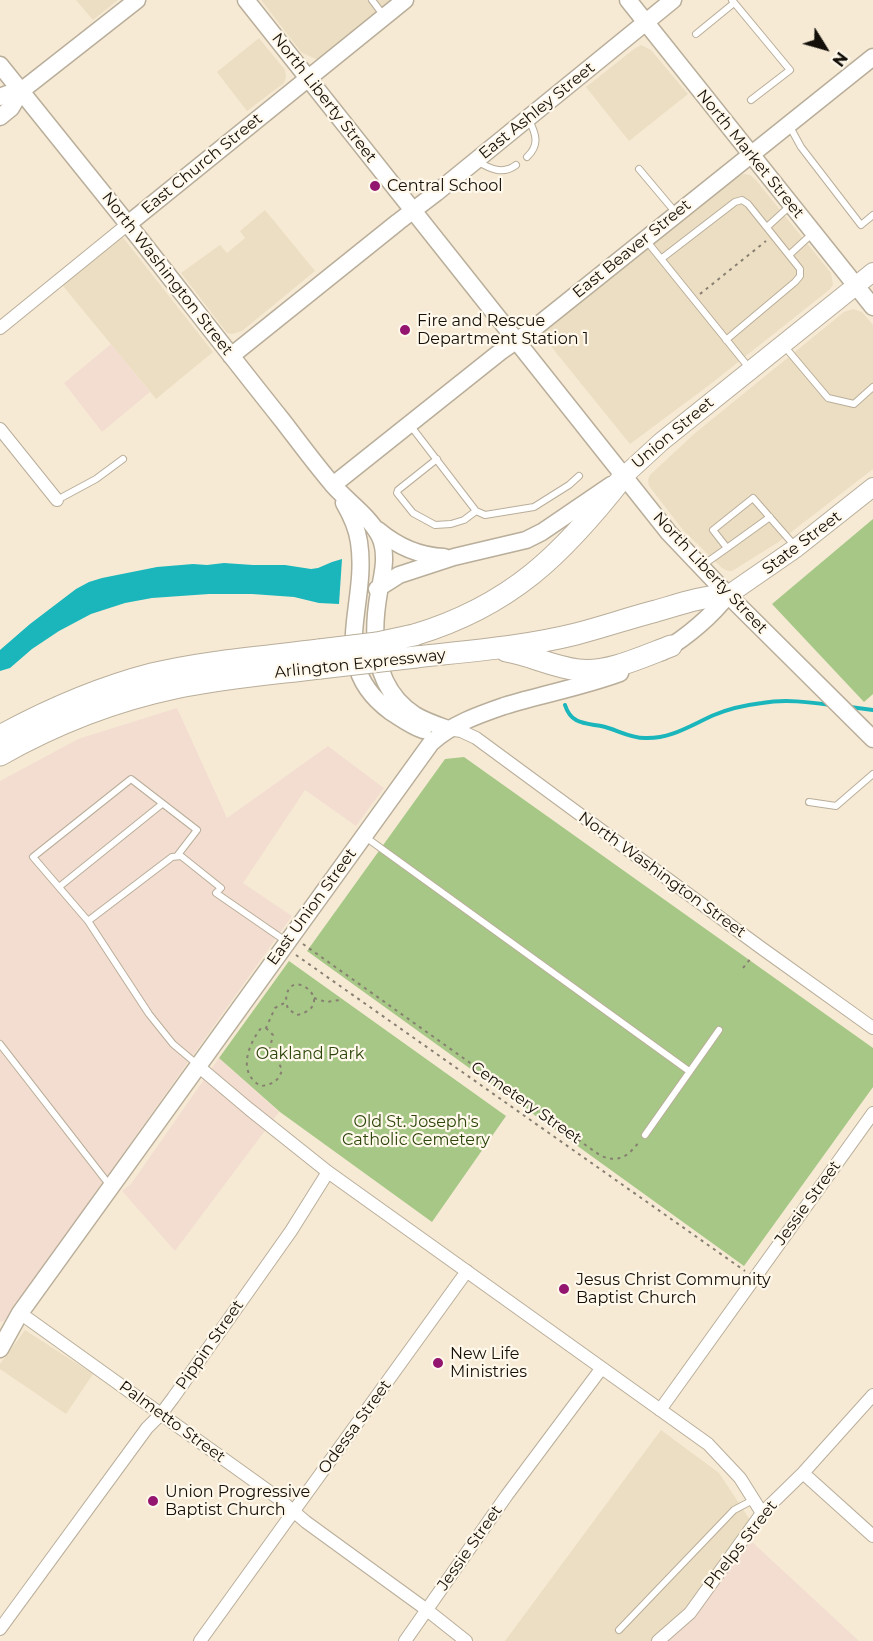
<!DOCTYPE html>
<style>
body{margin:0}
#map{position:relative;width:873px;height:1641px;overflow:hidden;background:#f6ead5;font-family:Montserrat,sans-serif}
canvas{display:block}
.north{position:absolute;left:795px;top:18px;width:60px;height:60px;-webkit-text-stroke:4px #fff8eb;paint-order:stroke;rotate:127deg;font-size:16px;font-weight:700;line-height:24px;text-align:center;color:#141009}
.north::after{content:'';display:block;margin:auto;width:21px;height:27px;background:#141009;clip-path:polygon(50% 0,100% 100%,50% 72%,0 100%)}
</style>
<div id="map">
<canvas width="873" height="1641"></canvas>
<div class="north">N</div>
</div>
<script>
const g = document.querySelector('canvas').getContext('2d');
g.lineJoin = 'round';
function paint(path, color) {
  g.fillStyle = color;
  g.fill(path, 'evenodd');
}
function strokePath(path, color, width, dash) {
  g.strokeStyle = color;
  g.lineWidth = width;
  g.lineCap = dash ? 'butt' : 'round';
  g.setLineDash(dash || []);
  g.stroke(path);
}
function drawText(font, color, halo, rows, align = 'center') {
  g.font = font + ' Montserrat,sans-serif';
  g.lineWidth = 4.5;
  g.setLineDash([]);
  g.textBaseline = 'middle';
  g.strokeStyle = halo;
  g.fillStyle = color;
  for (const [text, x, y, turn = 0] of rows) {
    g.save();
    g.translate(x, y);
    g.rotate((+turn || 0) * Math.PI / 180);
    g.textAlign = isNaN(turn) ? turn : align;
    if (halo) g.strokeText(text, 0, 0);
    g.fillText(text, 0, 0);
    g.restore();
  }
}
paint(new Path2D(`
 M76 0H118L93 20Z
 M261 0H393L320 60 313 58 301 52Z
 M259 38 285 70 286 77 284 83 247 111 217 72Z
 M641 45 651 50 688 94 629 141 586 87 634 49Z
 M744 174 750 175 756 180 831 273 833 285 829 290 708 386 630 444 541 334 737 177Z
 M265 210 315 271 242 331 232 334 227 333 181 273 220 245 227 253 245 238 240 231Z
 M114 226 213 352 156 399 54 275 66 267Z
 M853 309 862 312 873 325V469L777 543 732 571H728L722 568 683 530 649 486 648 480 650 475 694 434 844 312Z
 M25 1330 93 1374 66 1414 0 1369V1364Z
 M661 1430 719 1473 758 1532 686 1623 665 1641H505Z`), '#ecdec2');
paint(new Path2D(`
 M111 344 150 392 102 432 64 383Z
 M177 708 227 818 328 746 384 788 356 826 305 790 243 883 292 916 4 1321 0 1322V781L78 739Z
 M219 1058 279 1112 175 1251 122 1191 131 1184Z
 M751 1541 859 1641H665L686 1623Z`), '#f3ddd0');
paint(new Path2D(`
 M873 519V694L864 702 772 604Z
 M464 757 873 1048V1087L744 1266 307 951 445 759Z
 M289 961 506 1116 432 1222 280 1112 219 1058Z`), '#a6c786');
paint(new Path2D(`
 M342 559 339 604 319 603 294 597 252 594H209L152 598 125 603 91 614 59 631 32 649 10 668 0 671V650L30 624 76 589 89 582 102 578 157 567 193 564 207 565 224 563 253 565H285L311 569 318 568 332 562Z`), '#1bb6bb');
strokePath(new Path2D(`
 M565 705C571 724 584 723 601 726 616 729 629 738 645 738 671 739 691 725 714 715 728 709 746 705 762 703 785 699 808 702 831 705
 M850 707 873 710`), '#1bb6bb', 4);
const lane = new Path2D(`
 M372 0 384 16
 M732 0 790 70 751 100
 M696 34 734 3
 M790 127 801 147 861 225 873 215
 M527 157C540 145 536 134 529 120
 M477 161C490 169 503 175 516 165
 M639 169 676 213
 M767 227 791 205
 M645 239 750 369
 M789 255 813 233
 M661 259 735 202 742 200 748 204 800 269V276L795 282 726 340
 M785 347 828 398 854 404 873 387
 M410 425 476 511 485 515 534 507 569 485 579 476
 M437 459 398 490 397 493 413 513 435 525 451 524 464 520 476 511
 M57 500 96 479 123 459
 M770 517 727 548 713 530 753 498 794 545
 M703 565 727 548
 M809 802 836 806 873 774
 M364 836 689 1071
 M177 856 197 830 131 779 33 857 88 921 149 1014 173 1044 198 1065
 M59 887 162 804
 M88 921 172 857 181 856 221 888 216 893 287 942
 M0 1044 111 1187
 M645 1135 719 1030
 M619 1630 734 1510 753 1500`);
const street = new Path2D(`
 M0 328 128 224
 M0 429 57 500
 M448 729 461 731 476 738 760 947 873 1028
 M198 1066 249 1109 328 1172 708 1444 740 1478 762 1513
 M20 1313 278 1498 306 1522 427 1610 466 1641
 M660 1410 873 1113
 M803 1473 873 1536
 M0 1629 147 1428 161 1414 173 1398 291 1231 328 1172
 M200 1641 467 1271
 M405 1641 507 1495 601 1369
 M658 1641 690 1613 762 1513 803 1473 873 1395`);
const secondary = new Path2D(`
 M246 0 669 533 728 595 873 739
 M628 0 873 307
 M0 65C46 123 93 180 139 238 187 299 234 360 282 420 299 442 315 464 333 485 347 501 368 515 379 535 388 552 383 574 379 592 371 637 373 688 415 715 425 721 437 725 448 729
 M0 97 7 94 21 91
 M0 117 11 108 21 91 137 0
 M128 224 405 0
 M231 356 398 222 436 193 673 0
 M333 485 500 352 532 330 873 57
 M344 503C351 515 357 528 359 542 369 607 325 664 391 712 402 719 411 726 423 730
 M378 530C397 546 419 556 444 557
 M377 589 399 575 454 557 526 540 542 532 611 485
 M662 652C688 636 709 619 728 595
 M0 1349 20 1313 431 743C452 724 478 715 504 706 543 694 582 687 620 673`);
const primary = new Path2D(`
 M624 476 661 442 873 272
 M728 595 796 548 873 487`);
const highway = new Path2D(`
 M414 635C511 606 563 554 624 476
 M506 651C530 655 553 667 578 670 607 674 644 656 671 646
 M416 657C470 651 524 647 576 634 603 627 629 618 656 611 680 604 703 596 728 595
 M0 736C48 710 98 688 152 674 206 661 263 657 319 650
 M0 755C55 724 113 701 175 688 222 678 271 674 320 668`);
strokePath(lane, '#b9ae9a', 8);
strokePath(street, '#b9ae9a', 14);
strokePath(secondary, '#b9ae9a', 19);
strokePath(primary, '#b9ae9a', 20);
strokePath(highway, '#b9ae9a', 23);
strokePath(new Path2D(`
 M700 294 766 241
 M303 944 601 1156C620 1163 628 1156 639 1142
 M296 955 745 1271
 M743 968 751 958
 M314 998 326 1002 340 1000
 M266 1028 273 1035 269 1052 270 1056 276 1059 282 1069C280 1080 272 1085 261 1086 237 1073 248 1045 261 1028H266L275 1008 286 1002C286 960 341 1005 297 1015L288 1009 286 1002`), '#877f71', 2, [3, 4.5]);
strokePath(lane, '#fff', 6);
strokePath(street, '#fff', 12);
strokePath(secondary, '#fff', 16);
strokePath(primary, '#fff', 18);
strokePath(highway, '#fff', 21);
const highwayBridge = new Path2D(`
 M319 650 377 643 414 635
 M320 668 416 657`);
strokePath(highwayBridge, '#b9ae9a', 23, []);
strokePath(highwayBridge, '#fff', 21);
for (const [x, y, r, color] of [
 [375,186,6,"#931570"],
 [405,330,6,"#931570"],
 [564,1289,6,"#931570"],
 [438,1363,6,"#931570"],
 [153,1501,6,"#931570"]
]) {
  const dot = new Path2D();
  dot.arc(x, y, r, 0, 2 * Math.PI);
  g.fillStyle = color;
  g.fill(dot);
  strokePath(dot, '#fff8eb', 2);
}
drawText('16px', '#141009', '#fff8eb', [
 ["North Liberty Street",324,98,52],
 ["East Ashley Street",537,111,-39],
 ["North Market Street",750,154,51],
 ["East Church Street",202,164,-39],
 ["East Beaver Street",632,249,-39],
 ["North Washington Street",167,274,52],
 ["Union Street",673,433,-40],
 ["State Street",802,543,-37],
 ["North Liberty Street",710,573,47],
 ["Arlington Expressway",360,664,-6],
 ["North Washington Street",662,875,36],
 ["East Union Street",312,907,-54],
 ["Cemetery Street",526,1103,35],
 ["Jessie Street",808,1203,-54],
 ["Pippin Street",210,1345,-55],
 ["Palmetto Street",172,1422,36],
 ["Odessa Street",355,1427,-54],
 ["Phelps Street",741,1545,-52],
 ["Jessie Street",470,1548,-55]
]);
drawText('16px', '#141009', '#fff8eb', [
 ["Central School",387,186],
 ["Fire and Rescue",417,321],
 ["Department Station 1",417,339],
 ["Jesus Christ Community",576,1280],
 ["Baptist Church",576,1298],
 ["New Life",450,1354],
 ["Ministries",450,1372],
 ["Union Progressive",165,1492],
 ["Baptist Church",165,1510]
], 'left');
drawText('16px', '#2d460c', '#fff8eb', [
 ["Oakland Park",310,1054],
 ["Old St. Joseph's",416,1122],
 ["Catholic Cemetery",416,1140]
]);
</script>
